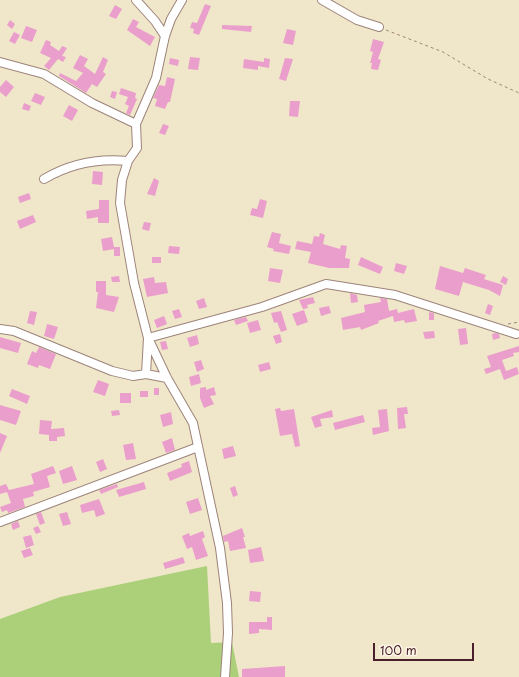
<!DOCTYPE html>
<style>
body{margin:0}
#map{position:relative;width:519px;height:677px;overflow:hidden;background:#f0e7ca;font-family:"Playpen Sans",sans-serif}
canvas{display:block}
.scale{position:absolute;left:373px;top:643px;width:101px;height:18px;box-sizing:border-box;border:2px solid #4a1f2b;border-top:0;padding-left:5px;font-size:12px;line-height:14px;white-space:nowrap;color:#4a1f2b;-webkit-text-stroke:3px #fcf5e5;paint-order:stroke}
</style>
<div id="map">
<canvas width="519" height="677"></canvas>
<div class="scale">100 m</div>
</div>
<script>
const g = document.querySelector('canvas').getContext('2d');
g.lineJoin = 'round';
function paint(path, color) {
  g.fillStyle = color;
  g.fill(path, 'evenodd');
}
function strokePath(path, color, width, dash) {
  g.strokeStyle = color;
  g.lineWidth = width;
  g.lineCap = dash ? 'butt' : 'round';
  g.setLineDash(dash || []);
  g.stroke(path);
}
paint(new Path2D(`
 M207 566 211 643 232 642 239 677H0V619L60 597Z`), '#acd07a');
paint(new Path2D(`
 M205 4 211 6 199 35 193 33 194 29 190 28 192 22 197 23Z
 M115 5 122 9 116 19 109 16Z
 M133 19 139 22 136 27 155 37 150 46 127 30Z
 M10 20 15 24 12 29 7 25Z
 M222 25 252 26 251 32 222 29Z
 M26 26 37 30 32 42 21 38Z
 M287 29 296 31 293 45 283 43Z
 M14 32 20 35 15 44 9 41Z
 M373 39 384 42 378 59 381 60 378 70 371 69 372 63H370L373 52 370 51Z
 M46 40 51 42 50 45 59 51 62 46 67 48 62 56 66 57 63 62 58 59 49 70 44 66 51 58 40 53Z
 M80 55 88 59 84 66 95 74 103 57 108 60 103 72 106 74 97 87 92 84 86 93 59 76 60 73 76 81 83 73 73 68Z
 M190 57 200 58 198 70 188 69Z
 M170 58 179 60 178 66 169 64Z
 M264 58 270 59 269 68 258 66V70L243 68 244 59 264 62Z
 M285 58 293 59 286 81 279 79Z
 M167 77 175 79 170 102H168L165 109 155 106 157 99 153 98 159 85 165 86Z
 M6 80 14 87 6 97 0 92V87Z
 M121 88 136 93 135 98 137 99 130 115 126 113 129 106 125 104 128 97 119 94Z
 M112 91 117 92 115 99 110 97Z
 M35 93 45 97 41 105 31 101Z
 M290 101H300L298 117 289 116Z
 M24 103 31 106 29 111 22 109Z
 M69 105 78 110 72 121 63 116Z
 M163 124 169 126 165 135 159 133Z
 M93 171 103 172 102 185 92 184Z
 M154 178 159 181 155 196 147 194Z
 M29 193 31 199 20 203 18 197Z
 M260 199 267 201 263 218 250 215 252 208 257 209Z
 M99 200H109V223H98V217L87 219 86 211 99 209Z
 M33 215 36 222 20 229 17 221Z
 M144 222 151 223 149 231 142 229Z
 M272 232 281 234 279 243 291 246 289 254 273 251 274 249 267 247Z
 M320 233 325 235 323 244 340 249 341 245 347 246 345 258 350 259 349 268H329L308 263 311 252 295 249 297 241 312 244 314 236 319 237Z
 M112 237 114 247H120V256H114V249L103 251 101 239Z
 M169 246 180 247 179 254 168 253Z
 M152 257H161V263H152Z
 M361 257 383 267 380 274 358 265Z
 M396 263 407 266 404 274 394 271Z
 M440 266 463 273 465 268 486 275 484 279 503 285 500 296 489 290 463 282 459 296 435 289Z
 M270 268 283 270 280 283 268 281Z
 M119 276 120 282H112L111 277Z
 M503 276 508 279 506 285 500 282Z
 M154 277 155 283 166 282 168 293 147 297 143 279Z
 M96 281H106V295L119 297 114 312 96 308 98 292H96Z
 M350 293 357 295 358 302 351 303Z
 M313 297 315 303 307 305 308 308 303 309 299 300Z
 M204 298 207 307 199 309 196 301Z
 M380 298 387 299 389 311 397 309 398 313 414 309 417 321 405 323 404 320 394 322 393 316 378 321 379 323 361 330 360 327 343 330 341 318 365 312 364 305 381 302Z
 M488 304 493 306 490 315 485 313Z
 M329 306 331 313 321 316 319 308Z
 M179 309 182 317 175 319 172 311Z
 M304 310 308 322 297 326 292 314Z
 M30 311 37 312 34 325 27 323Z
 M281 311 287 330 281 332 277 322 274 323 271 313Z
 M429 312 434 313V320H429Z
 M164 316 167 324 157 328 154 320Z
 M246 317 248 321 236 325 234 320Z
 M258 320 261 330 250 333 247 323Z
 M47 324 58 327 54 339 44 336Z
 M466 328 468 344 460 345 458 329Z
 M434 331 435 338 425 339 423 332Z
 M496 333 499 334 500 338 493 340 492 334Z
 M280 334 282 342 276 344 273 336Z
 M197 335 199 344 190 347 187 338Z
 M0 337 21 343 18 353 0 348Z
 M166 341 168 349 162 350 160 342Z
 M519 346V352L513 353 514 356 502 360 506 371 517 367 519 374 504 380 500 369 486 374 484 369 491 367 487 356Z
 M39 347 56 354 50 369 39 365 38 368 27 364 32 351 36 353Z
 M201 360 204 369 197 372 194 362Z
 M269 362 271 369 260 372 258 365Z
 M199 374 201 383 191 386 189 377Z
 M98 380 109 384 105 396 93 392Z
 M206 387V390L214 387 216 395 210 396 214 404 204 408 200 398V388Z
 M154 388H159V395H154Z
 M12 389 30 396 27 404 9 396Z
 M140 391H148V397H140Z
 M120 393H131V403H120Z
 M0 405 21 411 16 425 0 420Z
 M407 407 408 414H404L406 428 398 429 397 408Z
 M280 408 281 411 294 409 300 446 295 447 292 434 280 436 275 409Z
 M387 409 389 431 373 435 372 428 380 427 378 410Z
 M119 410 120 415 112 416 111 411Z
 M332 410 333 417 320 419 322 426 315 428 311 417Z
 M171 412 173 424 163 427 160 415Z
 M363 415 365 422 335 430 333 423Z
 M40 420 52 421 51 429 64 428 65 436 57 437V441H49V435L39 434Z
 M0 433 7 436 0 453Z
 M172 438 175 450 166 453 162 442Z
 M133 443 136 459 126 460 123 445Z
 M233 446 236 456 224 459 222 449Z
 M103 459 107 469 100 472 96 462Z
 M189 461 192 472 170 481 167 473 182 467 181 464Z
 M53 466 56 473 47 476 50 487 33 492 34 496 23 499 25 507 8 513 7 510 2 512 0 507 11 503 7 492 0 494V486L6 484 9 490 34 484 31 474Z
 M72 466 77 480 63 484 59 471Z
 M144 482 146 489 119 497 116 490Z
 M117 484 118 487 101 494 99 490Z
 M235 486 238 495 233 497 230 488Z
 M198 498 202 510 190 514 186 502Z
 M99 499 105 514 96 517 94 510 82 513 80 505Z
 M41 512 45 523 40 525 36 514Z
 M67 512 71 524 63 526 59 514Z
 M18 521 20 527 13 530 11 524Z
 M38 526 41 532 36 534 33 528Z
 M242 528 245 537H243L246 548 230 551 228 541 224 542 223 536Z
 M203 531 205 537 202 539 208 556 196 560 192 547 187 549 182 536 189 533 190 536Z
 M31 535 34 545 26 548 23 537Z
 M261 547 264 561 250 563 248 550Z
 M30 548 33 555 24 558 21 551Z
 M183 557 185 563 165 569 163 563Z
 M250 591 261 592 260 602 249 601Z
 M267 617H272V630L259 629V633L249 634V622H267Z
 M285 666V677H242V669Z`), '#ea9ecb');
const minor = new Path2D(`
 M136 0 155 21 165 36
 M182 0 171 19 165 36 156 78 136 124 137 148 128 161 122 180 120 203 134 283 148 338 167 378 193 423 220 548 227 603 228 633 225 677
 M322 0 357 20 379 27
 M0 62 44 74 92 103 136 124
 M44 179C71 163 98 158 128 161
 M0 329 14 331 112 371 133 376 146 374 167 378
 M146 374 148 338 262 307 326 284 395 295 516 334
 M0 522 198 447`);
strokePath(minor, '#9d837a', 10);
strokePath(new Path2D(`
 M386 30 443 52 488 79 519 93
 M508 324 519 322`), '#9d837a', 1, [3, 3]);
strokePath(minor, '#fff', 8);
</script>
